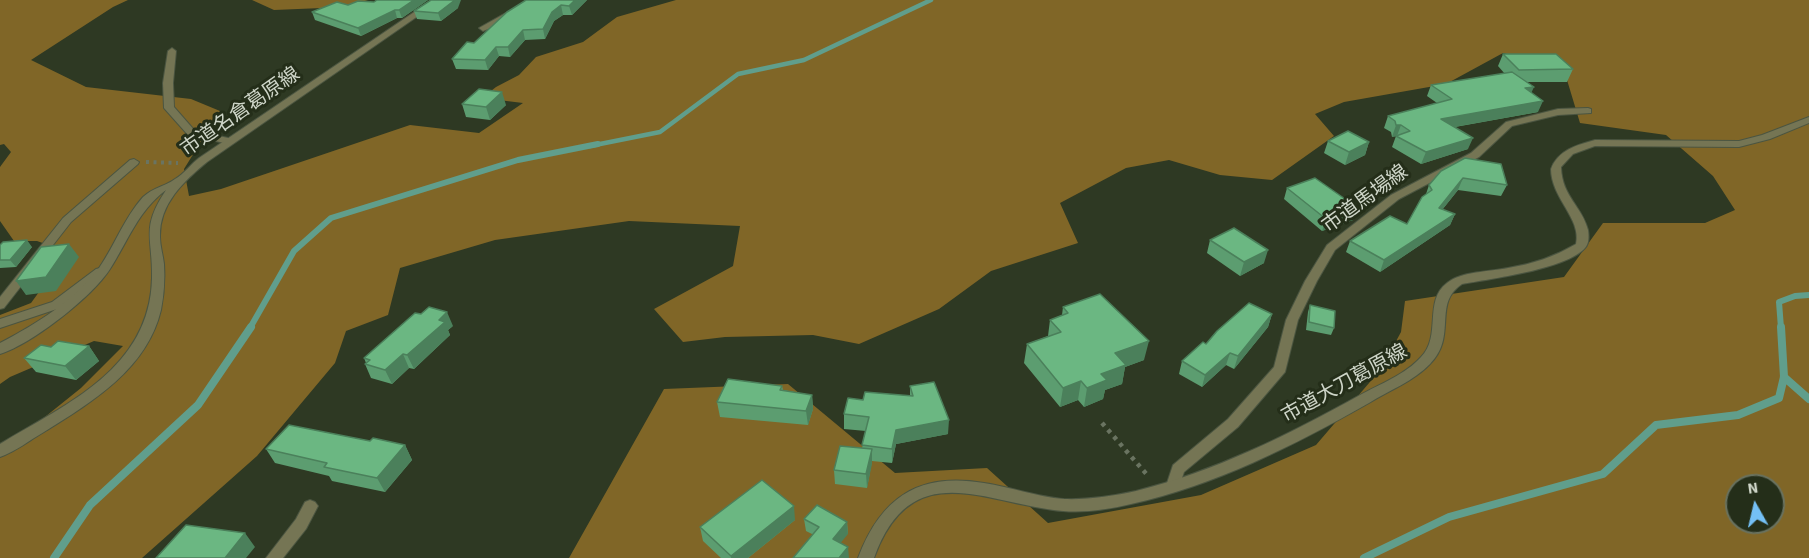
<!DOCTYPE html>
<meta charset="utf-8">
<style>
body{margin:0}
#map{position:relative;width:1809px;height:558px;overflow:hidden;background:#2e3923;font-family:"Source Sans 3",sans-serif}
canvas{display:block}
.north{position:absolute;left:1725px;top:474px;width:60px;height:60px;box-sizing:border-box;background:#242e19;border:2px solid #68715f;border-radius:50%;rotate:352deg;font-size:16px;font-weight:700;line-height:24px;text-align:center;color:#ced5c8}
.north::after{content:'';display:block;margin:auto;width:21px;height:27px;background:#74c0f6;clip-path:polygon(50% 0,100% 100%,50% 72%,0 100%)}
</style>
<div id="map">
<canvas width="1809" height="558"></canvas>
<div class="north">N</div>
</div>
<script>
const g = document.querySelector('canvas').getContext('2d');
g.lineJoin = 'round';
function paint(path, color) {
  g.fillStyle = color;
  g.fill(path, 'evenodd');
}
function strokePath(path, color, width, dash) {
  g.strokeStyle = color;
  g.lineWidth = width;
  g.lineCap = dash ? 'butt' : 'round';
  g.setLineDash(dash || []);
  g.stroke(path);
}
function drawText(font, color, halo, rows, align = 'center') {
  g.font = font + ' "Source Sans 3","Noto Sans JP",sans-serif';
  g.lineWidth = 6;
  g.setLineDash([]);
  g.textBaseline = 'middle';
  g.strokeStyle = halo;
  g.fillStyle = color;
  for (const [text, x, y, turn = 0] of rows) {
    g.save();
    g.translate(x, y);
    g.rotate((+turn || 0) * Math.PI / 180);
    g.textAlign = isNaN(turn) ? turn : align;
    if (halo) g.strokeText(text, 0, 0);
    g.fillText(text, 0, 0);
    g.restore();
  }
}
paint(new Path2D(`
 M0 0H128L113 7 31 60 86 87 191 99 220 111 184 169 189 196 221 189 410 125 479 133 523 103 482 98 496 87 519 75 536 57 583 42 617 17 676 0H1809V558H569L664 389 788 384 895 473 987 468 1048 523 1201 495 1316 445 1381 369 1401 332 1405 301 1564 277 1603 223H1705L1735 210 1713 176 1666 135 1580 123 1564 70 1503 53 1446 84 1344 102 1315 114 1334 136 1272 180 1220 175 1169 160 1126 168 1060 203 1078 243 991 271 939 309 859 344 813 335 725 337 683 342 654 309 733 266 740 226 629 221 495 240 400 268 388 315 346 331 335 363 257 456 142 558H0V453L81 388 123 346 94 341 10 377 0 384V315L31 303 68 252 37 241H14L0 221V167L11 152 4 144 0 145ZM1737 486H1773V522H1737Z
 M252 0H368L346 7 274 10Z`), '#806627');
strokePath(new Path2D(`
 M590 146 660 132 738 74 804 60 931 0`), '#609e8c', 4.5);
strokePath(new Path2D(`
 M250 328 294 251 331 218 518 160 598 144
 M1781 328 1779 302 1795 296 1809 295`), '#609e8c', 6);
strokePath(new Path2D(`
 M1784 377 1809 399
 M54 558 90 505 198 405 251 327
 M1364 558 1449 517 1603 474 1656 425 1738 415 1779 398 1784 377 1781 327`), '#609e8c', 8);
const service = new Path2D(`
 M529 0H539L501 24 483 31 479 28Z
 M172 48 176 51 173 83 174 107 195 131 233 139V143L229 144 188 135 164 108 163 83 168 51Z
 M1588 108 1591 109V113L1558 115 1512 126 1479 157 1399 199 1335 250 1317 281 1298 320 1285 372 1238 427 1184 472 1178 490 1173 492 1168 490 1166 486 1173 465 1228 419 1274 367 1286 320 1305 281 1327 245 1391 195 1471 153 1506 122 1558 109Z
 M134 159 139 162 138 164 71 222 4 308 0 309V297L63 218 130 160Z
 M100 268 104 269 106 272 104 275 60 308 0 328V319L52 302 96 269Z
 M310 500 315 502 318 506 306 529 283 558H266L296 519 305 502Z`);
const minor = new Path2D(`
 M432 0H441L207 162C184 181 159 204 160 237 160 246 163 255 164 264 165 279 164 295 161 310 147 369 92 402 44 432 30 440 15 452 0 457V444C68 403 150 368 152 278 153 237 140 229 166 190 138 211 128 241 110 269 92 297 32 344 0 354V343C36 324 74 301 99 268 115 245 124 218 143 197 154 187 164 187 175 179 184 174 191 164 199 158Z
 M1809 117V123L1770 139 1739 147 1595 146 1573 154 1561 167C1562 197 1582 206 1588 230 1589 236 1589 244 1585 248 1567 269 1489 279 1462 284 1432 304 1458 336 1430 364 1414 381 1388 391 1369 403 1293 446 1216 485 1131 504 1110 509 1085 513 1063 511 987 505 912 453 874 558H858C881 497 919 472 984 483 1011 487 1037 497 1064 499 1087 500 1113 496 1136 491 1216 471 1288 435 1360 395 1380 384 1406 374 1421 357 1442 336 1423 301 1447 283 1462 271 1489 272 1508 268 1532 264 1554 257 1576 244 1582 219 1551 198 1551 169 1558 150 1577 145 1595 140L1739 141 1762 135Z`);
strokePath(service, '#4b5541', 2);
strokePath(minor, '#4b5541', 2);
strokePath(new Path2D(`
 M146 162 178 163`), '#6a7461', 4, [3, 4.5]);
strokePath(new Path2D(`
 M1102 423 1149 477`), '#6a7461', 4.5, [4, 5]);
paint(service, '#757554');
paint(minor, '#757554');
paint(new Path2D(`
 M428 0 402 18H397L361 36 315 20 312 12 374 2Z
 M526 0H587L572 15H563L554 21 545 39 525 40 510 57 499 56 488 70 456 69 452 59 474 43Z
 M458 8 441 21 417 19 414 11Z
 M1503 54 1573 69 1567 82H1526L1538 112 1455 127 1468 149 1421 164 1392 147 1396 136 1392 137 1391 132 1384 128 1388 116 1437 103 1427 96 1431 85 1505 74 1498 66Z
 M462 104 506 105 490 120 466 117Z
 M1328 141 1369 142 1365 155 1345 165 1324 153Z
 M1441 171 1507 185 1501 196 1458 190 1442 210 1455 214 1450 225 1380 272 1346 252 1350 241 1407 224 1426 194 1429 185Z
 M1287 188 1353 220 1322 231 1284 199Z
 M1210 240 1264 263 1240 276 1207 253Z
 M0 245 32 247 16 267 0 268Z
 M1310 305 1334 328 1331 335 1306 330 1308 312Z
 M1063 307 1144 360 1125 367 1122 384 1105 390 1103 399 1084 407 1078 400 1060 407 1024 363 1027 344 1048 336 1050 320 1062 315Z
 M1272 314 1268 327 1234 369 1226 365 1202 387 1179 374 1182 361 1206 344Z
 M453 326 448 330 450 335 414 369 409 368 392 384 371 378 365 364 366 363 364 358Z
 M89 346 99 361 76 380 36 372 24 358 51 347Z
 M782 386 783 390 812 395 813 409 808 425 720 417 717 402Z
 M910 386 948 434 896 444 892 463 872 461 867 488 835 484 834 470 862 448 866 431 844 429V414L863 400 910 396Z
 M370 441 405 445 412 460 385 492 332 481 329 476 275 463 266 449Z
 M804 519 847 522 848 534H812L806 531Z
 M795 520 748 558H721L703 541 700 527Z`), '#5c9d70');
paint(new Path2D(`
 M414 0H428L402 18 399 10Z
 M455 0H461L458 8 441 21 438 13Z
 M575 0H587L572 15 569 6Z
 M561 5 563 15 554 21 545 39 543 29 552 12Z
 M395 10 397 18 361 36 358 28Z
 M523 30 525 40 510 57 508 47Z
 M496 47 499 56 488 70 485 60Z
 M1534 87 1529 98 1525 88Z
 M502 92 506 105 490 120 486 107Z
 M1543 101 1538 112 1437 130 1441 119Z
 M1396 125H1401L1397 136 1392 137Z
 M1473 138 1468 149 1421 164 1426 152Z
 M1369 142 1365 155 1345 165 1349 152Z
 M1463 178 1458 190 1434 220 1439 208Z
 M1358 208 1353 220 1322 231 1326 219Z
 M1455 214 1450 225 1380 272 1384 260Z
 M27 240 32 247 16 267 10 260Z
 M69 244 79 257 56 291 26 295 16 281Z
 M1268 250 1264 263 1240 276 1244 262Z
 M447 312 453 326 448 330 450 335 414 369 407 355 439 320Z
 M1272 314 1268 327 1234 369 1238 356Z
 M1149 341 1144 360 1125 367 1122 384 1105 390 1103 399 1084 407 1087 388 1101 374 1115 353Z
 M89 346 99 361 76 380 65 366Z
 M1230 353 1226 365 1202 387 1205 375Z
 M403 354 409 368 392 384 385 370Z
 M1081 381 1078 400 1060 407 1063 388Z
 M812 395 813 409 808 425 806 411Z
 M949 420 948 434 896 444 892 463V449L896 430Z
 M405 445 412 460 385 492 377 478Z
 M872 449V464L867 488 866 474Z
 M794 506 795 520 748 558H731V556Z
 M847 522 848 534 834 551 833 539Z
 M245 533 255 547 246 558H225Z
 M848 547 849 558H839Z`), '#4b805b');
const building = new Path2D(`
 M377 0H414L399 10H395L358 28 312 12 337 2 348 5 358 1 374 2Z
 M431 0H455L438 13 414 11Z
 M526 0H575L569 6 561 5 552 12 543 29 523 30 508 47H496L485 60 452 59 467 42 474 43 507 12Z
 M1503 54H1556L1573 69 1519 70Z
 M1512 72 1534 87 1525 88 1543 101 1441 119 1473 138 1426 152 1396 136 1410 131 1401 125H1396L1395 121 1388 116 1452 99 1431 85Z
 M479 89 502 92 486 107 462 104Z
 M1348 131 1369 142 1349 152 1328 141Z
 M1465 158 1501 164 1507 185 1463 178 1439 208 1455 214 1384 260 1350 241 1390 216 1407 224 1422 197 1432 190 1429 185 1441 171Z
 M1315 178 1358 208 1326 219 1287 188Z
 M1234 228 1268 250 1244 262 1210 240Z
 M27 240 10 260H0V245L3 242Z
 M69 244 46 277 16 281 41 247Z
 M1100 294 1149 341 1115 353 1126 365 1101 374 1107 380 1087 388 1081 381 1063 388 1027 344 1061 332 1050 320 1068 313 1063 307Z
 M1249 303 1272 314 1238 356 1230 353 1205 375 1182 361 1203 342 1206 344 1217 331Z
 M1310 305 1335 311 1334 328 1309 322Z
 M429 307 447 312 439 320 445 322 407 355 403 354 385 370 365 364 370 360 364 358 415 313 421 314Z
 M58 341 89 346 65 366 24 358 41 345 51 347Z
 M728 379 782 386 780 390 812 395 806 411 717 402Z
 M934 382 949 420 896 430 892 449 862 445 869 417 844 414 848 398 863 400 865 392 913 396 910 386Z
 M289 425 370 441 373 438 405 445 377 478 324 467 327 463 266 449Z
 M840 446 872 449 866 474 834 470Z
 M762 480 794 506 731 556 700 527Z
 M817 505 847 522 833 539 848 547 839 558H793L819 527 804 519Z
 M186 525 245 533 225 558H156Z`);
paint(building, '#6bb782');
strokePath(building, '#4b805b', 1.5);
drawText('20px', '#ced5c8', '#242e19', [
 ["市道名倉葛原線",241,113,-35],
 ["市道馬場線",1366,200,-36],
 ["市道大刀葛原線",1345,385,-29]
]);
</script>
